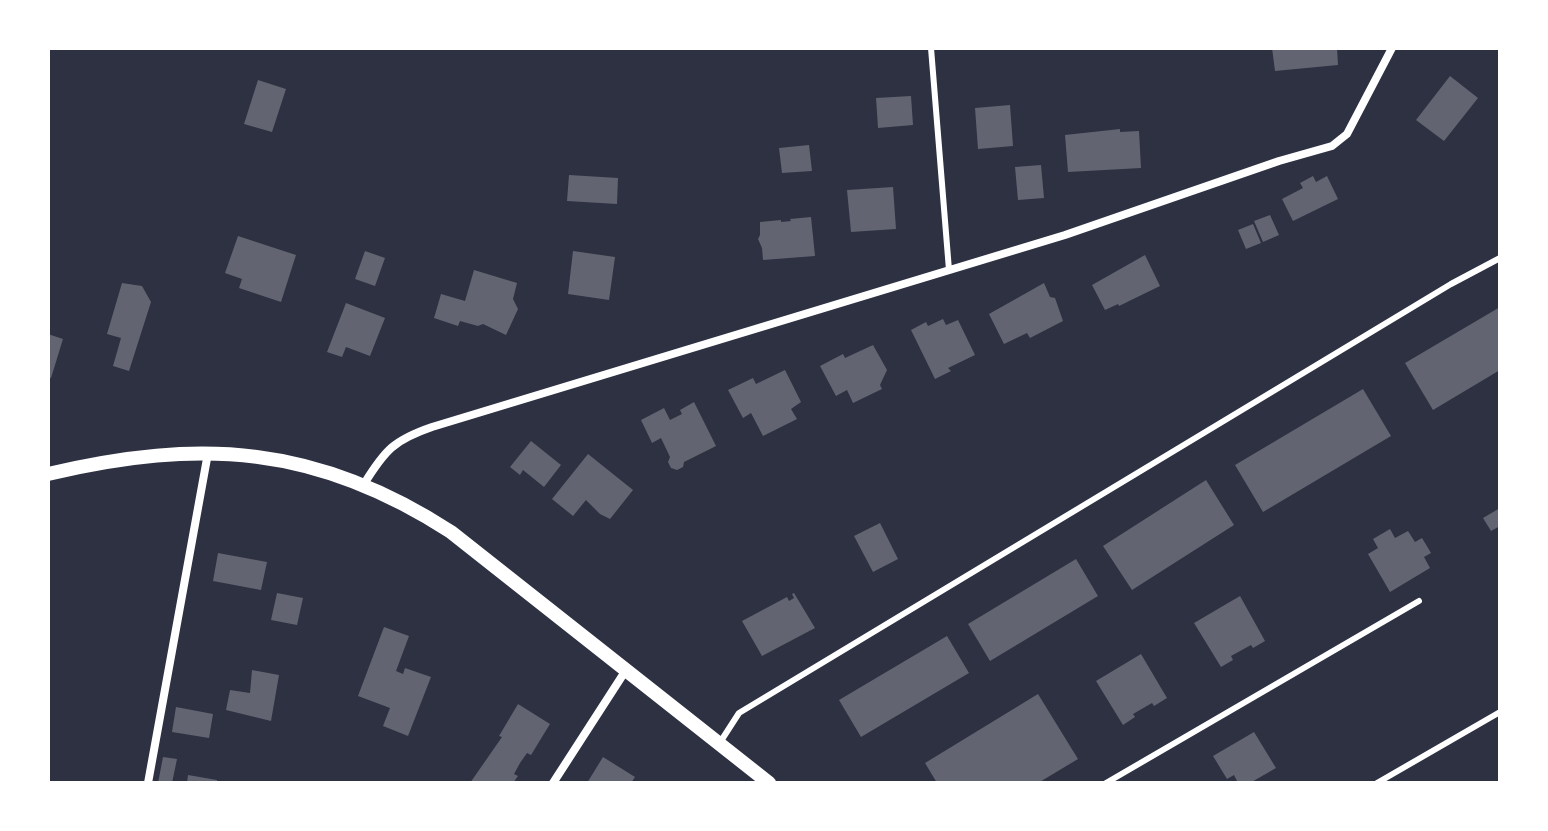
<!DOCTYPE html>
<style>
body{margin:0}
#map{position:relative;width:1548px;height:831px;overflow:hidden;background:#2d3142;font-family:"Titillium Web",sans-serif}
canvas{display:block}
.frame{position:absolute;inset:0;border:50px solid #fff;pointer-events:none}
</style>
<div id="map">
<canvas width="1548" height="831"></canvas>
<div class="frame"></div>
</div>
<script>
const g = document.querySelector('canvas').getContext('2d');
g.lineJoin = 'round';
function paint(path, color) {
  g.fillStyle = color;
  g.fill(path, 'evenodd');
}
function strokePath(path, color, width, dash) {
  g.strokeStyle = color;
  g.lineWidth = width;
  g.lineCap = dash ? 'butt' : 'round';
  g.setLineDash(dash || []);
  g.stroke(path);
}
paint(new Path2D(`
 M1272 48H1337L1338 65 1275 71Z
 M1450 76 1478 98 1444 141 1416 120Z
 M258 80 286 89 272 132 244 124Z
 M911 96 913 125 878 128 876 98Z
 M1010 105 1013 146 978 149 975 108Z
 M1120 129V132L1139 131 1141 168 1068 172 1065 135Z
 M809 145 812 171 782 173 779 148Z
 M1041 165 1044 198 1018 200 1015 167Z
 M569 175 618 178 617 204 567 201Z
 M1313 176 1316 182 1327 176 1338 199 1293 221 1282 199 1303 188 1300 183Z
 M893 187 896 229 851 232 847 190Z
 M1270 215 1279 235 1263 242 1254 221Z
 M811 217 815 256 763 260 762 248 758 239 760 235V222L781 220V222L791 221 790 219Z
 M1253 224 1261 243 1246 249 1238 230Z
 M238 236 296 255 281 302 239 288 242 279 225 273Z
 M365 251 385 258 375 286 355 279Z
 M573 251 615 257 609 300 568 294Z
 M1145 255 1160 286 1119 306 1118 304 1105 310 1092 285Z
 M474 270 517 283 513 299 518 309 506 335 483 324 478 326 460 321 458 326 434 318 441 294 465 301Z
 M122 283 142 286 151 302 129 371 113 366 121 338 107 334Z
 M1044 283 1050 297 1055 298 1063 321 1030 338 1027 333 1004 344 989 314Z
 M346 303 385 318 370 356 346 347 342 357 327 352Z
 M1500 307V370L1433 410 1405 363Z
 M943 319 946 325 958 320 975 355 948 368 951 371 935 379 911 330 926 322 928 326Z
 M48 334 63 339 51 378 48 377Z
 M873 345 887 370 880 385 882 389 853 403 847 390 836 396 820 366 843 354 845 358Z
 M785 370 801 402 791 409 797 419 763 436 751 413 743 418 728 390 753 378 756 384Z
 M1363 389 1391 436 1263 512 1235 465Z
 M694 402 716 446 684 462 683 467 677 470 671 468 668 462 670 457 661 438 652 443 641 420 664 408 670 420 682 414 680 410Z
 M531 441 561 465 544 487 523 470 520 475 510 467Z
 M588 454 633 490 610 519 600 514 586 500 573 516 552 499Z
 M1206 480 1234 525 1132 590 1103 546Z
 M1500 508V526L1491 531 1483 518Z
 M880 523 898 559 873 572 854 536Z
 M1390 529 1395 538 1408 531 1415 542 1422 538 1431 553 1424 557 1430 568 1390 592 1368 554 1378 548 1373 539Z
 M218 553 267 562 261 590 213 581Z
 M1076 559 1098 596 990 661 968 624Z
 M277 593 303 598 297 625 271 620Z
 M794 593 815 628 762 656 742 621 787 597 789 601 794 598 792 594Z
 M1240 596 1265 641 1253 648 1251 645 1231 656 1233 660 1221 667 1194 623Z
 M384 627 409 636 396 671 403 674 405 668 431 677 408 736 383 726 390 708 358 696Z
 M947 636 969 673 861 737 839 700Z
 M1141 654 1167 698 1154 706 1152 703 1133 714 1135 717 1123 725 1096 681Z
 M252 670 279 675 271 721 226 710 230 690 250 693Z
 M1038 694 1078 759 1038 783H937L925 763Z
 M518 704 550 724 531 755 527 753 520 763 514 774 518 776 513 783H470L502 737 499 736Z
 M176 707 213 714 209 738 172 732Z
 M1254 732 1276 768 1250 783H1238L1234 775 1227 779 1213 756Z
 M163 757 177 759 172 783H158Z
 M603 757 635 777 631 783H587Z
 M188 775 217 780V783H187Z`), '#626471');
strokePath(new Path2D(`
 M931 48 949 270
 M719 744 739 713 1451 284 1500 258
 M1106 783 1419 601
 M1377 783 1500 712`), '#fff', 6);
strokePath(new Path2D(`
 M364 484C385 450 394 440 432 427L1065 235 1279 161 1332 146 1347 134 1392 48
 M148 783 208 453
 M553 783 626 670`), '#fff', 8);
strokePath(new Path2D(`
 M48 474C201 438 317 445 451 532L769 783`), '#fff', 14);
</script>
